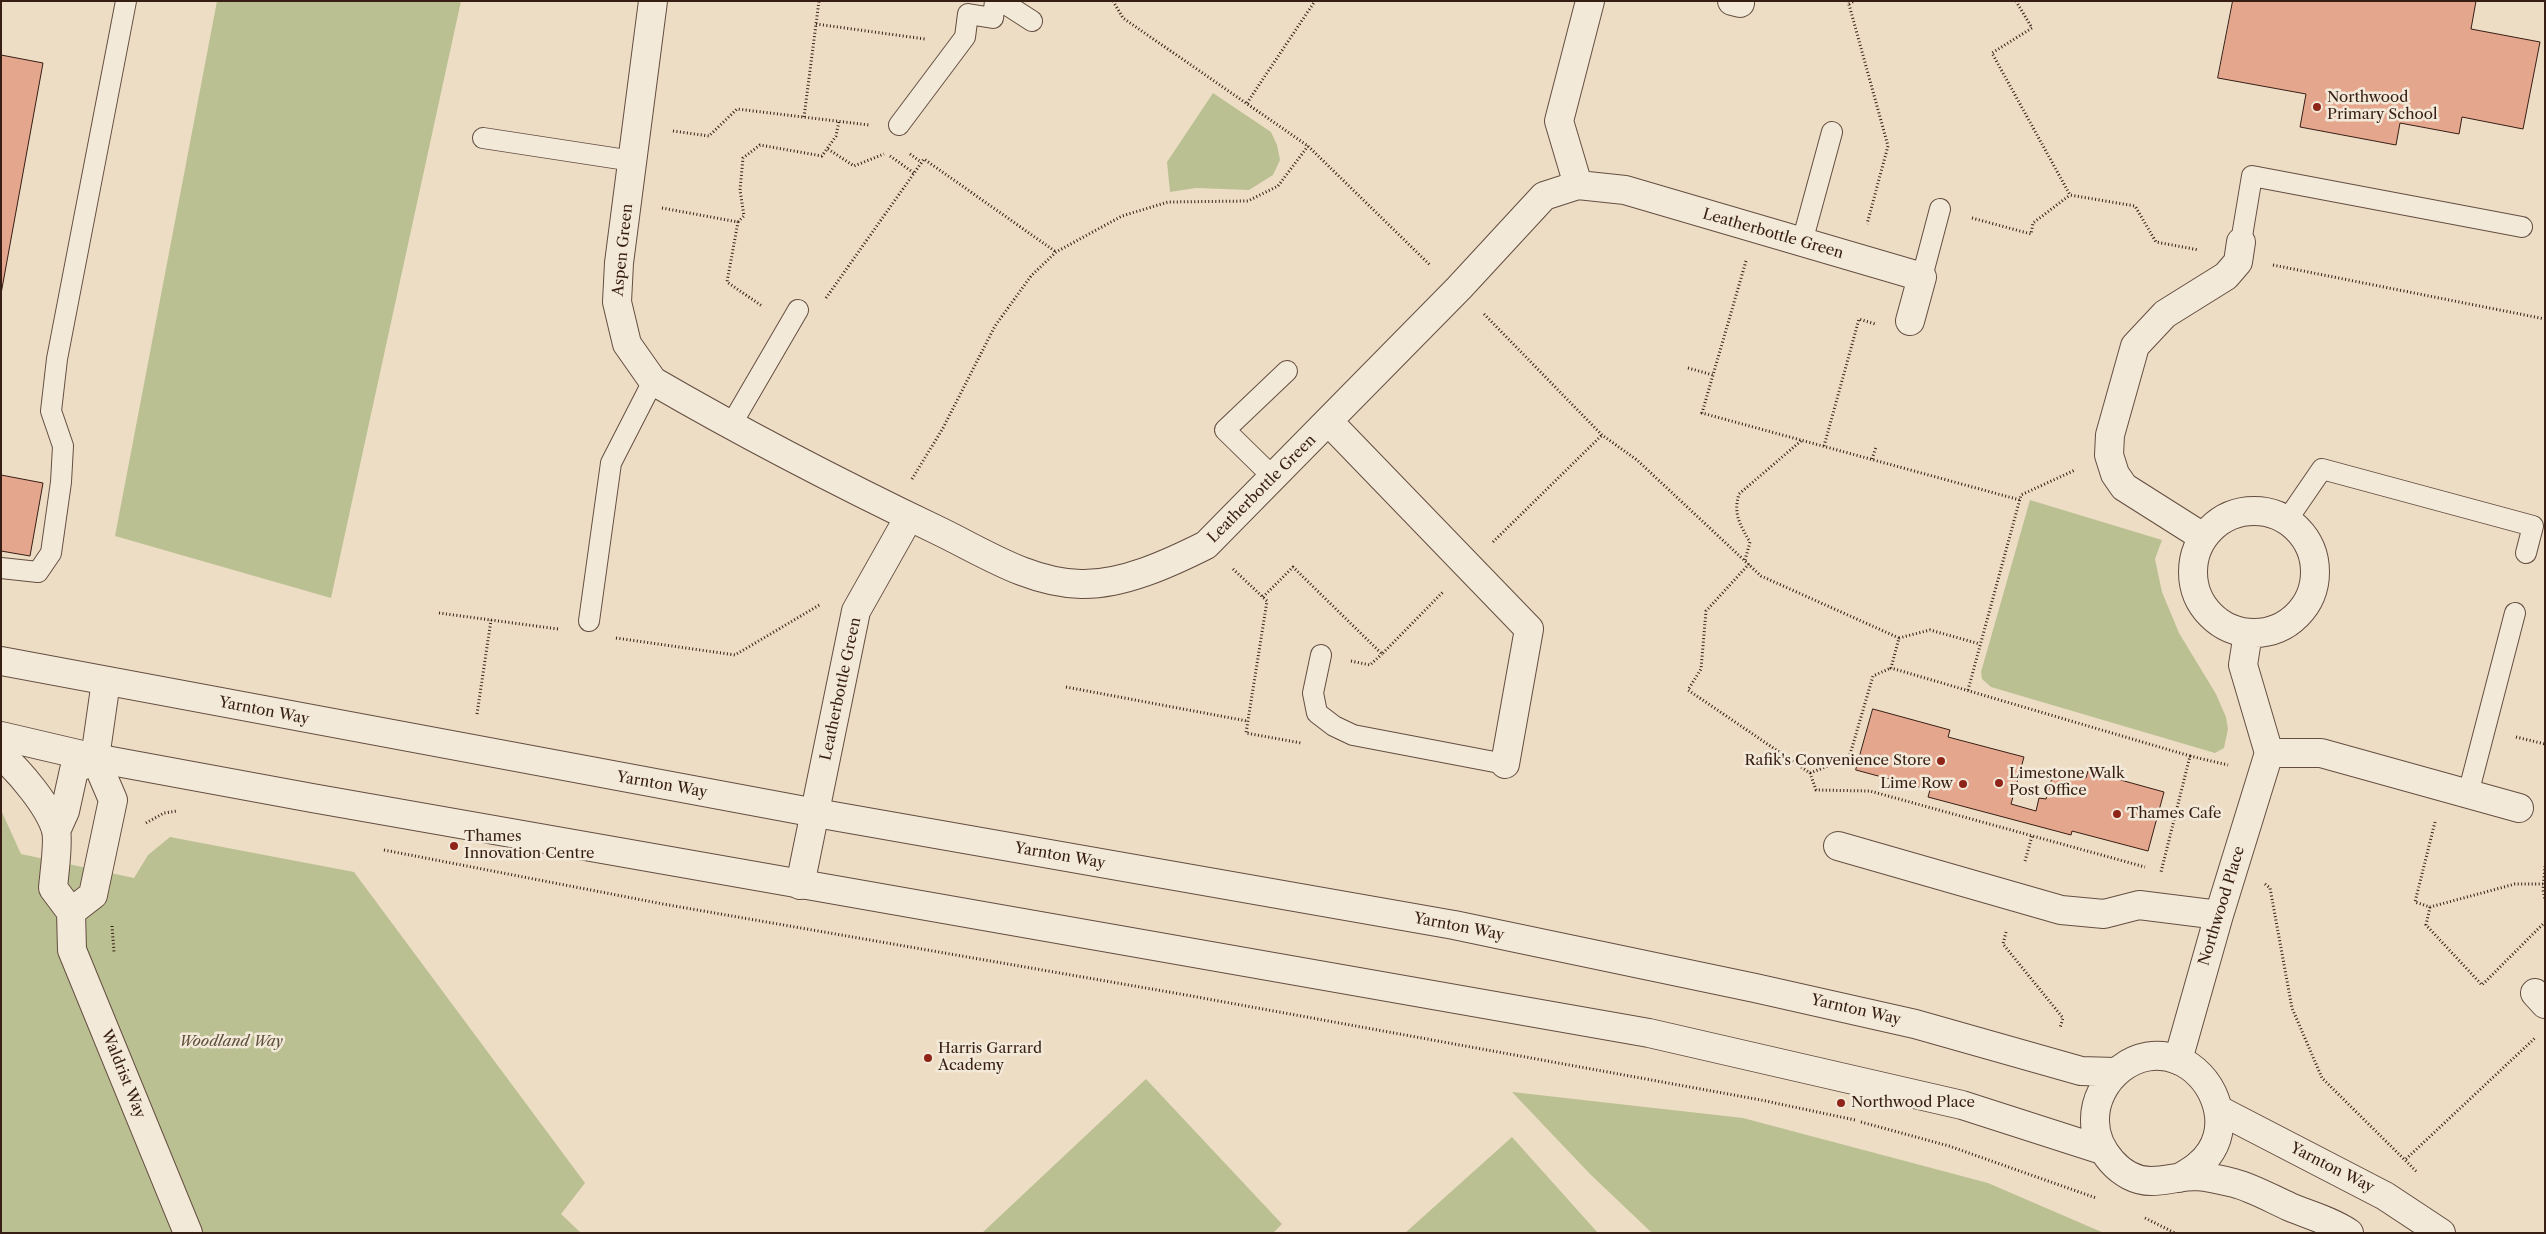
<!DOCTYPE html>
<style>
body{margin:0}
#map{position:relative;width:2546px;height:1234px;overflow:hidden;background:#edddc5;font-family:"Libre Caslon Text",serif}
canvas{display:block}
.frame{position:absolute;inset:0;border:2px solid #371e14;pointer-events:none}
</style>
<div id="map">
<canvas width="2546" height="1234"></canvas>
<div class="frame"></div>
</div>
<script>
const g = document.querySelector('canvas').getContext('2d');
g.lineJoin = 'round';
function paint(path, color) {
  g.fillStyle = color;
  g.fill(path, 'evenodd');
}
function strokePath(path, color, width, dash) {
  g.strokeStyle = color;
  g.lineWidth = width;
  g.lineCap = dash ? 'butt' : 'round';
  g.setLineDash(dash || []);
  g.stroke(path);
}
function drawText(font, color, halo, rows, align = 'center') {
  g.font = font + ' "Libre Caslon Text",serif';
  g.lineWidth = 5;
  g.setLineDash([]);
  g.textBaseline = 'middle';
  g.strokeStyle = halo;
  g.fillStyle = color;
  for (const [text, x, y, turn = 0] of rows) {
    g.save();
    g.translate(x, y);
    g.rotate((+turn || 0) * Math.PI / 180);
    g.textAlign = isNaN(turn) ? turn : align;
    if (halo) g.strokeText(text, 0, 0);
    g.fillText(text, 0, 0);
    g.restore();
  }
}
paint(new Path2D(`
 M217 1H461L331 598 115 536Z
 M1213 93 1271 132 1277 145 1280 160 1273 175 1249 190 1196 188 1170 192 1167 162Z
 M2030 500 2162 540 2155 559 2162 592 2179 633 2216 694 2226 717 2228 729 2224 748 2215 753 1991 687 1982 679 1981 672Z
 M1 810 21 854 134 878 148 855 170 837 354 872 585 1183 561 1214 581 1233H1Z
 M1146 1079 1282 1224 1273 1233H982Z
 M1512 1092 1743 1118 1988 1183 2104 1233H1652L1590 1174Z
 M1512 1137 1598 1233H1405Z`), '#bbc092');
const building = new Path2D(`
 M2233 1H2476L2471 29 2540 42 2523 129 2462 117 2459 134 2400 123 2396 145 2300 127 2306 94 2218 78Z
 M1 55 43 63 1 294Z
 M1 475 43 483 30 556 1 551Z
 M1873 709 1950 730 1948 737 2024 757 2011 804 2036 811 2039 798 2046 799 2054 770 2086 778 2088 771 2164 792 2148 851 2072 831 2071 835 1928 797 1930 790 1856 770Z`);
paint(building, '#e5a68e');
strokePath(building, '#371e14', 1);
const service = new Path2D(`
 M1001 1 1032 21
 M899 125 965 37 968 14 993 18 995 1
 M483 138 633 161
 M1802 242 1832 132
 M2241 242 2252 176 2522 227
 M1922 277 1940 209
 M731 425 798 310
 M1274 478 1225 430 1287 371
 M2287 520 2322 469 2533 526 2526 553
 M1 568 38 572 51 553 61 482 63 446 51 411 57 359 126 1
 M589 621 611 463 653 381
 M1321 655 1313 693 1317 713 1334 726 1353 735 1505 764
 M2468 794 2515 613`);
const minor = new Path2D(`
 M653 1 619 263 617 302 627 344 653 381C746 435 841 484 937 530 983 552 1029 583 1081 584 1123 585 1170 563 1206 545L1459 288 1544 196 1578 185 1559 121 1590 1
 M1732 1 1740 3
 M1578 185 1625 190 1922 277 1910 321
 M1329 422 1529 629 1505 764
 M2193 572a61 61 0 1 1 122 0a61 61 0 1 1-122 0Z
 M2203 537 2124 487 2115 474 2109 455 2110 435 2135 346 2165 314 2226 276 2238 262 2241 242
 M2248 633 2243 665 2269 753
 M1 755C20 772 49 806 56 830 59 842 54 875 53 888L71 912 72 950 188 1233
 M56 831 65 811 74 770 95 758
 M1838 846 2061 910 2104 914 2139 905 2219 915
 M800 885 856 611 909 517
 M71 912 93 895 113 800 95 758 106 681
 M2535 993 2545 1004
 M2178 1060 2219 915 2269 753H2321L2519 808`);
const tertiary = new Path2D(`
 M1 661 816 813 1454 925 1755 988 1915 1024 2081 1071 2115 1072
 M1 736 95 758 312 798 1649 1033 1962 1105 2102 1150
 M2219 1110 2385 1196 2441 1233
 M2179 1178C2191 1171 2203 1164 2211 1151 2231 1119 2212 1074 2178 1060 2137 1043 2094 1080 2095 1121 2095 1149 2121 1181 2151 1181 2166 1181 2181 1176 2197 1176 2208 1177 2222 1180 2234 1183 2253 1188 2272 1199 2290 1207 2309 1215 2332 1221 2349 1233`);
strokePath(service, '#644e40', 22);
strokePath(minor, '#644e40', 30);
strokePath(tertiary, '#644e40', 30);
strokePath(new Path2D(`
 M1113 1 1123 18 1308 146 1431 266
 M1848 1 1888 146 1867 224
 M2016 1 2032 28 1992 53 2070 195 2135 206 2156 242 2199 250
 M1849 4 1854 1
 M816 24 925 39
 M1247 103 1315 1
 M804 117 819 1
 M673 131 709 136 737 109 869 125
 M828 149 854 166 884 154
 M910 154 921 162
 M890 156 914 173
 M662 208 738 222 727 282 762 306
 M1972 218 2031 234 2033 223 2070 195
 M738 222 744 216 740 190 743 158 760 145 822 156 836 136 839 121
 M1746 261 1702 413 2020 500
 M2273 265 2545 319
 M826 298 924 159 1056 252
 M1484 314 1602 435 1637 460 1761 576 1899 638 1891 668 2190 756 2161 872
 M1688 368 1713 375
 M1824 446 1859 319 1875 324
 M1872 459 1876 447
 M912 479 943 428 995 326 1031 276 1056 252 1122 216 1168 202 1248 201 1278 186 1308 146
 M1493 542 1602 435
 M1745 560 1750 542C1740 525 1733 514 1739 494L1802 440
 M1749 564 1706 611 1701 669 1688 690 1810 773 1816 790 1870 791 2145 867
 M1233 569 1267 601 1246 733 1301 743
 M1263 597 1293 567 1382 654 1443 592
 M439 613 558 629
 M616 638 735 655 821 604
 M1899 638 1930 630 1980 644
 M1351 661 1370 665 1382 654
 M1066 687 1247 721
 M1968 690 2021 495 2075 470
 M477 714 491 620
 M2516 737 2545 744
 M2190 756 2228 765
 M1810 773 1849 758 1873 676 1891 668
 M2435 822 2415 902 2430 907 2515 884H2543
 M146 823 164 813 177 811
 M384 850 663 904 1186 995 1761 1100 1855 1120
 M2025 861 2032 836
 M2545 866 2543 890 2545 900
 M2265 884 2270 888 2292 1008 2322 1078 2417 1172
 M2430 907 2426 925 2482 985 2545 922
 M112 926 114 952
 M2006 932 2003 944 2063 1018 2060 1028
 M1861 1122 1949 1146 2096 1198
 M2406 1159 2535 1038
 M2145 1218 2175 1233`), '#371e14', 3, [1, 2.5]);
strokePath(service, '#f3e9d9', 20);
strokePath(minor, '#f3e9d9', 28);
strokePath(tertiary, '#f3e9d9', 28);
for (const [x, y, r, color] of [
 [2317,107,5,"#8f2418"],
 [1941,761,5,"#8f2418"],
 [1999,783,5,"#8f2418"],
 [1963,784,5,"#8f2418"],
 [2117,814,5,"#8f2418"],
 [454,846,5,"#8f2418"],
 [928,1058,5,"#8f2418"],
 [1841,1103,5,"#8f2418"]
]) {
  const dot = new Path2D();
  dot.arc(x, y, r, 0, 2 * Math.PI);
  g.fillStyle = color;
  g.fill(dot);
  strokePath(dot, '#f3e9d9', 2);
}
drawText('15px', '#371e14', '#f3e9d9', [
 ["Northwood",2327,98],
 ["Primary School",2327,115],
 ["Rafik's Convenience Store",1931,761,"right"],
 ["Limestone Walk",2009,774],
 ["Post Office",2009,791],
 ["Lime Row",1953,784,"right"],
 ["Thames Cafe",2127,814],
 ["Thames",464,837],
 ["Innovation Centre",464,854],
 ["Harris Garrard",938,1049],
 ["Academy",938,1066],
 ["Northwood Place",1851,1103]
], 'left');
drawText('15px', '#371e14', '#f3e9d9', [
 ["Leatherbottle Green",1773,234,16],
 ["Aspen Green",623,250,-84],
 ["Leatherbottle Green",1262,489,-45],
 ["Leatherbottle Green",841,689,-78],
 ["Yarnton Way",264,711,11],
 ["Yarnton Way",662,785,10],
 ["Yarnton Way",1060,856,10],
 ["Northwood Place",2222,906,-73],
 ["Yarnton Way",1459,927,11],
 ["Yarnton Way",1856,1010,13],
 ["Waldrist Way",123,1074,68],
 ["Yarnton Way",2332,1168,27]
]);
drawText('italic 15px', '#5f4f3a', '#f3e9d9', [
 ["Woodland Way",231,1042]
]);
</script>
